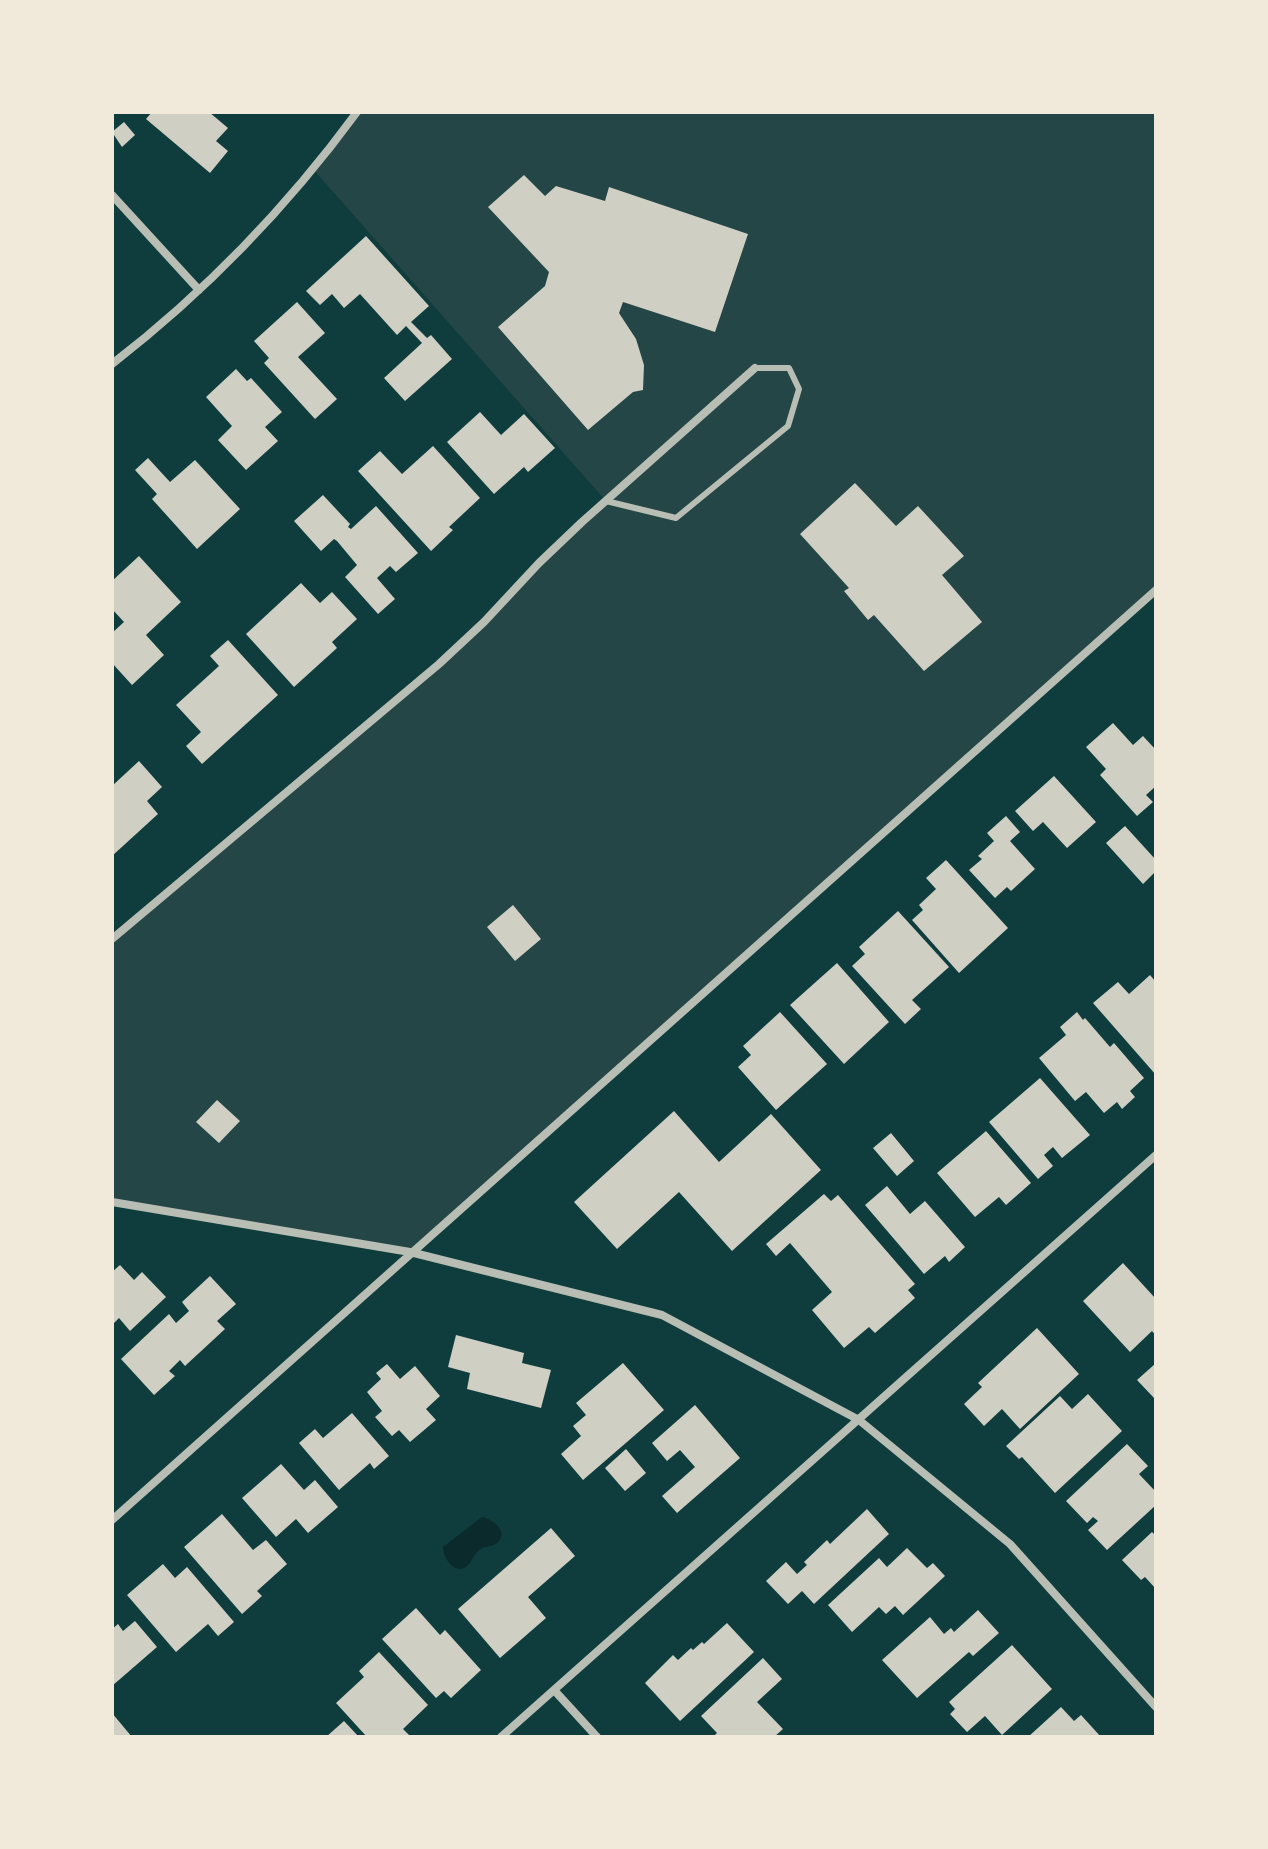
<!DOCTYPE html>
<style>
body{margin:0}
#map{position:relative;width:1268px;height:1849px;overflow:hidden;background:#0f3d3e;font-family:Georgia,serif}
canvas{display:block}
.frame{position:absolute;inset:0;border:114px solid #f1e9da;pointer-events:none}
</style>
<div id="map">
<canvas width="1268" height="1849"></canvas>
<div class="frame"></div>
</div>
<script>
const g = document.querySelector('canvas').getContext('2d');
g.lineJoin = 'round';
function paint(path, color) {
  g.fillStyle = color;
  g.fill(path, 'evenodd');
}
function strokePath(path, color, width, dash) {
  g.strokeStyle = color;
  g.lineWidth = width;
  g.lineCap = dash ? 'butt' : 'round';
  g.setLineDash(dash || []);
  g.stroke(path);
}
paint(new Path2D(`
 M357 112H1156V590L410 1252 112 1202V939L439 664 606 501 313 169Z`), '#244646');
paint(new Path2D(`
 M482 1517C492 1519 510 1531 497 1543 492 1547 484 1546 479 1550 474 1554 472 1562 467 1566 455 1576 443 1558 443 1547Z`), '#0a2a2b');
paint(new Path2D(`
 M152 112H209L228 128 216 141 228 151 210 173 146 119Z
 M124 122 135 135 122 147 112 132Z
 M524 175 545 196 556 186 605 201 609 187 748 234 715 332 623 302 619 313 636 339 644 365 643 390 633 392 588 430 498 327 545 286 549 272 488 207Z
 M366 236 429 306 411 322 427 338 431 335 452 359 405 401 384 378 422 343 406 326 397 335 360 294 344 308 332 294 320 305 306 291Z
 M297 302 325 333 298 357 337 399 315 419 264 363 269 358 254 341Z
 M236 369 247 381 251 378 282 412 265 427 278 441 246 470 218 440 232 426 206 397Z
 M480 412 501 435 524 414 555 448 528 472 524 467 494 494 447 442Z
 M433 446 480 498 449 527 453 530 431 551 358 471 380 451 402 474Z
 M148 458 170 482 195 460 240 509 197 549 152 499 157 494 135 470Z
 M855 483 896 526 918 506 964 556 942 575 982 622 924 671 874 615 868 620 844 591 849 588 800 534Z
 M323 495 350 524 348 527 351 529 376 506 418 553 396 572 390 566 377 578 395 599 378 614 345 577 357 565 337 541 334 539 321 551 294 521Z
 M139 556 181 602 146 635 164 655 132 685 112 663V633L124 622 112 609V581Z
 M301 583 320 603 332 592 357 619 332 642 337 648 294 687 246 634Z
 M228 640 278 695 202 764 186 746 201 732 176 705 219 666 210 656Z
 M1113 723 1133 745 1143 736 1156 750V786L1146 795 1153 802 1137 816 1100 775 1106 769 1086 747Z
 M139 761 162 787 147 801 158 814 112 856V786Z
 M1054 776 1096 822 1067 848 1043 822 1033 831 1015 811Z
 M1006 816 1020 832 1010 841 1035 869 1011 891 1007 887 995 898 969 870 982 859 978 856 994 841 987 833Z
 M1125 826 1156 860V871L1143 884 1106 843Z
 M946 860 1008 928 959 973 912 920 923 910 919 905 936 889 926 878Z
 M513 905 541 939 515 961 487 927Z
 M898 911 949 967 912 1000 921 1009 905 1024 852 966 865 954 859 947Z
 M837 963 889 1022 844 1064 790 1005Z
 M1150 975 1156 982V1075L1093 1003 1118 982 1129 994Z
 M780 1012 827 1064 776 1110 738 1067 751 1055 743 1046Z
 M1077 1012 1083 1020 1085 1018 1110 1047 1114 1043 1144 1078 1130 1091 1135 1097 1122 1109 1117 1102 1104 1113 1086 1092 1075 1101 1039 1058 1066 1035 1060 1027Z
 M1040 1078 1090 1135 1062 1158 1053 1147 1044 1155 1053 1166 1038 1179 989 1122Z
 M217 1100 240 1121 219 1143 196 1122Z
 M674 1111 719 1162 771 1114 821 1170 732 1251 679 1192 617 1249 574 1202Z
 M986 1131 1031 1183 1006 1205 999 1197 975 1217 937 1173Z
 M891 1133 914 1161 897 1176 873 1148Z
 M887 1186 910 1214 925 1201 965 1247 949 1262 945 1256 924 1274 865 1205Z
 M824 1194 831 1201 838 1195 915 1284 908 1290 915 1298 875 1333 869 1327 844 1348 812 1310 832 1292 790 1243 776 1256 766 1244Z
 M1123 1263 1156 1299V1336L1152 1331 1130 1352 1083 1301Z
 M120 1265 134 1280 142 1272 166 1297 130 1331 119 1318 112 1325V1272Z
 M210 1276 236 1304 217 1321 225 1329 185 1366 180 1360 169 1371 175 1376 154 1395 121 1359 169 1314 176 1323 189 1311 182 1302Z
 M1037 1328 1079 1374 1020 1429 1002 1409 984 1426 964 1404 982 1387 978 1383Z
 M456 1335 524 1353 522 1363 551 1370 541 1408 467 1389 470 1373 448 1367Z
 M623 1363 664 1410 583 1480 561 1454 581 1436 573 1426 586 1415 576 1403Z
 M1156 1363V1396L1154 1398 1137 1380Z
 M387 1364 400 1379 415 1366 440 1396 426 1409 436 1420 410 1442 399 1430 392 1436 375 1417 382 1411 367 1392 381 1379 376 1373Z
 M1088 1394 1122 1431 1055 1493 1022 1457 1019 1459 1006 1446 1060 1396 1072 1409Z
 M695 1405 740 1458 677 1513 662 1496 695 1467 680 1450 667 1461 652 1443Z
 M352 1413 389 1456 374 1469 370 1463 339 1490 299 1443 315 1429 323 1438Z
 M1127 1444 1148 1466 1139 1474 1156 1492V1505L1107 1550 1088 1530 1098 1521 1093 1517 1087 1523 1066 1501Z
 M626 1449 646 1473 625 1491 605 1468Z
 M281 1464 304 1490 315 1480 338 1507 308 1533 296 1519 276 1537 242 1498Z
 M867 1509 889 1534 814 1604 802 1591 788 1604 766 1581 786 1562 797 1574 807 1565 804 1562 827 1540 830 1544Z
 M222 1514 253 1550 266 1540 287 1564 257 1591 262 1596 242 1614 184 1547Z
 M551 1528 575 1556 528 1597 546 1618 500 1658 458 1609Z
 M1152 1532 1156 1536V1589L1145 1577 1141 1580 1122 1560Z
 M907 1548 927 1568 933 1563 945 1576 903 1615 895 1606 886 1614 879 1607 852 1632 828 1605 879 1558 887 1567Z
 M163 1564 175 1578 187 1567 234 1622 218 1636 208 1624 176 1652 127 1595Z
 M416 1608 440 1635 445 1630 481 1670 451 1698 444 1691 436 1698 382 1639Z
 M978 1610 999 1633 973 1656 969 1652 917 1698 882 1660 930 1617 944 1634 951 1628 954 1632Z
 M135 1621 157 1647 112 1686V1629L118 1624 123 1631Z
 M727 1623 754 1652 680 1721 645 1683 673 1655 678 1660 691 1648 693 1650 702 1642 704 1644Z
 M1012 1645 1052 1689 1002 1735 985 1716 967 1732 950 1714 955 1709 949 1702Z
 M379 1652 428 1705 403 1729 411 1737H367L336 1703 364 1677 359 1671Z
 M763 1658 782 1679 757 1702 783 1729 774 1737H713L717 1733 701 1716Z
 M1061 1707 1074 1721 1081 1715 1101 1737H1028Z
 M112 1713 132 1737H112Z
 M344 1721 359 1737H326Z`), '#cfcfc3');
strokePath(new Path2D(`
 M606 501 676 518 788 426 799 389 789 368H755`), '#b8beb3', 6);
strokePath(new Path2D(`
 M112 195 199 290
 M112 364C205 292 288 206 357 112
 M112 939 439 664 484 622 539 563 582 522 755 368
 M112 1202 410 1252 662 1315 859 1420 1010 1544 1156 1707
 M112 1520 1156 590
 M554 1690 597 1737
 M501 1737 1156 1155`), '#b8beb3', 8);
</script>
